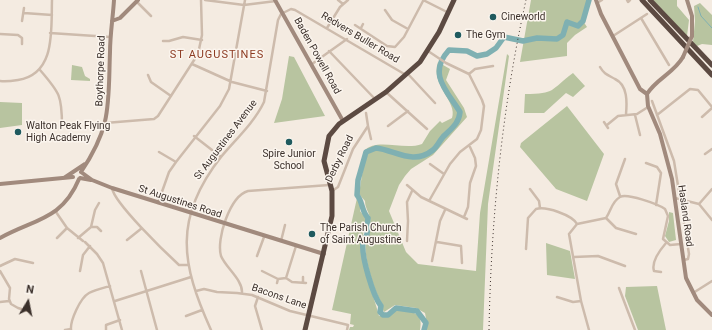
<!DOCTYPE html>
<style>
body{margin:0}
#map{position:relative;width:712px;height:330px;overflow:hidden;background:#f4ebe1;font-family:Roboto,sans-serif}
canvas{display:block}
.north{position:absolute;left:8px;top:282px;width:40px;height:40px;-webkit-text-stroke:3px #fbf5ee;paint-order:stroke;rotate:10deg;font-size:11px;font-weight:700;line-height:16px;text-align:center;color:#3b302b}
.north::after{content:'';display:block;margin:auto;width:14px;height:18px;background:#3b302b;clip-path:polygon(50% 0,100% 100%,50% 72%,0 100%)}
</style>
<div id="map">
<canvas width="712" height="330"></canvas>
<div class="north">N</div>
</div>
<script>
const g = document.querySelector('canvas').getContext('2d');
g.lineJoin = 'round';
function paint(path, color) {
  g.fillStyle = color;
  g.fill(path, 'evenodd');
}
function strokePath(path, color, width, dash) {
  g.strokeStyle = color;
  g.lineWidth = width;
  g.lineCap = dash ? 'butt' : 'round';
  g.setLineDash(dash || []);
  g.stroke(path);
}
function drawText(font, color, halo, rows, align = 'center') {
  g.font = font + ' Roboto,sans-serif';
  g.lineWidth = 3;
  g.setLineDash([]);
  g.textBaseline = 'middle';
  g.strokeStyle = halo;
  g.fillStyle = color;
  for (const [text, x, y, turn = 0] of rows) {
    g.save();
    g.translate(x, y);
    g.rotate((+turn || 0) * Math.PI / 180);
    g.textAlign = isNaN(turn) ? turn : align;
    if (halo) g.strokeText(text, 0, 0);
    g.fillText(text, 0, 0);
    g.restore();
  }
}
paint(new Path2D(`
 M531 0H587L588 3 583 21 587 27 575 35 567 43V56L520 62Z
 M653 0H677V6L689 20 687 36Z
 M700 3 712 15V45L702 44 697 46 693 42 695 21 694 6Z
 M507 54 509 56 488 204 483 330H426L427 324 425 313 416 308 395 305 384 312 383 310V305C375 294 363 256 366 243 367 235 371 227 370 218 369 212 365 208 365 201L359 194 364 162 368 154 364 151C377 137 403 151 422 144L430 131 440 121 442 123 452 118C458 102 430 85 438 62L450 69 446 80 464 108 467 117 433 155 411 169 405 176 399 185 389 211 406 252 418 264 476 271 480 213Z
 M289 56 294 57 325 116 274 123 282 99Z
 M72 65 82 67 85 76 90 79V81L71 80Z
 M573 73 585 86 573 97 566 93 544 113H524L525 94C556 94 550 90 573 73Z
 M0 102 22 103V125L0 128Z
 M567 106 604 154 587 201 556 189 520 147 521 143Z
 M357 198 360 200V211L366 218C366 227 361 238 361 246 363 270 373 293 379 316H388L396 309C411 312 424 311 420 330H349L350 327H353L354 325 350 324 351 314 332 310Z
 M669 212 673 213 676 240 669 242 665 236 669 221Z
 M546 243 570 251 575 279 547 275Z
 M657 286 666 330H638L625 296 626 287Z`), '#b8c4a0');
strokePath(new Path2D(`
 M698 7 701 16 712 28`), '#7fb0b2', 1);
strokePath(new Path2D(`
 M424 330 426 323 417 311 396 308 388 315H383L380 312 381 306C373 296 361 256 363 243 363 240 366 237 367 234 368 229 367 223 368 218 361 210 363 202 357 195L358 180 366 152 376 148C395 150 413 166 433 150 438 146 440 139 445 135 452 128 459 123 460 112 447 91 427 74 449 50L467 51 477 56 487 54 496 48 504 37 523 41 537 38 557 39 563 35 567 22 578 26 583 21 589 0`), '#7fb0b2', 5.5);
strokePath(new Path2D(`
 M205 0 244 5 276 1
 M338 0 343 4
 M423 0 447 12
 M627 0 628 2 630 0
 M137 2 151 16
 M597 3 602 0
 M385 10 392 20 408 29
 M24 13 52 15
 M641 18 669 65
 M22 21 24 8
 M355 25 387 46 395 47 404 37 423 1
 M327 28 340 7 348 0
 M361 28 363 24
 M50 33 110 37
 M0 34 18 35 22 38V44
 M613 36 647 14
 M163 41H169L183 37 202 40
 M329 51 375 99
 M428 51 446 63 469 74 482 100 484 106 481 130 477 139 460 152 450 164 429 201
 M192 64 232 82 267 91
 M312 64 347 39
 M600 67C604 74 608 75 615 79 628 85 627 103 626 114
 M40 70C60 93 62 96 62 126
 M408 74 435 103
 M469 74 475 69 493 66
 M148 75 151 82 171 96
 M0 81C6 82 12 81 18 80 56 74 51 30 52 0
 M386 92 427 129
 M652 101 674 161 689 254 688 259 684 260
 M635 115 640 135
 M657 115 690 89 698 90 712 107
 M702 117 712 108
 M604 122 608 128
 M105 123 154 119 158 116 198 54 202 35 201 0
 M607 125 618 116 637 114 648 107
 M368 126 371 139
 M388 126 408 111
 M194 136 221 157
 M159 152 176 162
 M705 154 712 149
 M646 163 657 167 661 173 656 205
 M430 164 444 174
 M407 185 421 197 467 219
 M112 188C114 203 166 253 179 265H188
 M530 189 539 201 540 208
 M332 191 338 187 353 149 368 126 366 113
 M620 196 616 184 625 159
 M675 198 699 204 712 220
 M158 203 169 172 176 162 220 106 229 89 245 0
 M699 204 712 189
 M56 212 67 228 83 241
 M464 217 468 207 470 183 476 166 475 158 470 147
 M606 218 616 228 636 234
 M91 227H97L101 231
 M57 238 67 228
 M78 238 91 227 95 210 99 203
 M127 240 142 228
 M281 241 285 225
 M407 241 408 221 407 202 412 191
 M85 242 97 254 103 263 122 330
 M437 242 461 246 462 263
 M526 249 528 218 536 209C546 206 572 215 577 224
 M257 256 264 237
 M574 257 598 256 625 266
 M432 261 440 221 445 210
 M0 266 15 259 33 263
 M0 271 10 288 9 299 11 304 18 308 28 311
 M80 271 83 255 90 246
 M141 271 157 330
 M262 271 278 279 286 278
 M661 272 654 271C651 262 660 250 666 243
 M286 278 296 246
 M286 278 292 282 306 283
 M303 282V277
 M277 283 278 279
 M619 288 635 330
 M196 291 204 289 217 292 237 293 252 295 290 311 348 325 347 330
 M242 293C243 280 226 268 221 256 216 239 230 196 248 191L329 185
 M693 293 712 281
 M258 297 255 306 262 330
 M557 297 573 302 581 301
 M115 301 191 277
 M0 302 9 301
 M186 316 202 310
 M65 330 71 329
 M71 330C70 321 80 298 89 293 95 290 103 288 110 286
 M106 330V325L120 320
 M211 330C181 264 173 218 221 157 235 140 254 123 264 102L278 20 281 14 291 9 295 10 406 75
 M589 330 581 301 569 234 577 224 606 218C611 211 612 201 620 197 627 193 658 204 665 209L668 216 663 239 670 245 681 244`), '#cdbbac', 2.5);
strokePath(new Path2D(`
 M275 0 343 121
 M596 0 601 14 640 89 647 94
 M687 0 692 16V36
 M112 21 120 18 138 0
 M647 94 648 106 660 134 672 179 686 278 697 300 712 315
 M647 94C656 79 674 73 683 57
 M81 172 92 180 112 188 324 254
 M81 172C112 126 108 105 110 52 110 35 113 17 114 0
 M64 178 85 164
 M80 178 91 180
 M0 184 73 177
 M0 238C34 219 62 220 79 179`), '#a18a7d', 4);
strokePath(new Path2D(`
 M642 0 712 75
 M650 0 712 65
 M305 330 332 216V191L324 161 329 136 339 124 386 92 420 62 439 32 454 0`), '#5c4a42', 5);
strokePath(new Path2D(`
 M489 330C491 220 502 108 526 0`), '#3b302b', 1, [1, 3]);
strokePath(new Path2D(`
 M683 57 692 36`), '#a18a7d', 4);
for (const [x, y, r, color] of [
 [493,17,4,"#1f5a5e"],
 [458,35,4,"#1f5a5e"],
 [18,132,4,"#1f5a5e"],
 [289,142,4,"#1f5a5e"],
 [312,234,4,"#1f5a5e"]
]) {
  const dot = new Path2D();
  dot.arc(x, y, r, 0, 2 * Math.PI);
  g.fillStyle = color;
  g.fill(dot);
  strokePath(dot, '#fbf5ee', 1.5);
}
drawText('10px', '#3b302b', '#fbf5ee', [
 ["Cineworld",501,17],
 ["The Gym",466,35],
 ["Walton Peak Flying",26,126],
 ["High Academy",26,138],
 ["Spire Junior",289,154,"center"],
 ["School",289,166,"center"],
 ["The Parish Church",320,228],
 ["of Saint Augustine",320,240]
], 'left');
drawText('10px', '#3b302b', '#fbf5ee', [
 ["Redvers Buller Road",360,38,31],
 ["Baden Powell Road",317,56,61],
 ["Boythorpe Road",101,71,-88],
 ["St Augustines Avenue",226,140,-53],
 ["Derby Road",340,159,-64],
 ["St Augustines Road",180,202,18],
 ["Hasland Road",685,216,82],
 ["Bacons Lane",279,297,19]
]);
g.letterSpacing = '1px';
drawText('11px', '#8c3b22', '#fbf5ee', [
 ["ST AUGUSTINES",217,55]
]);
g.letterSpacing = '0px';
</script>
